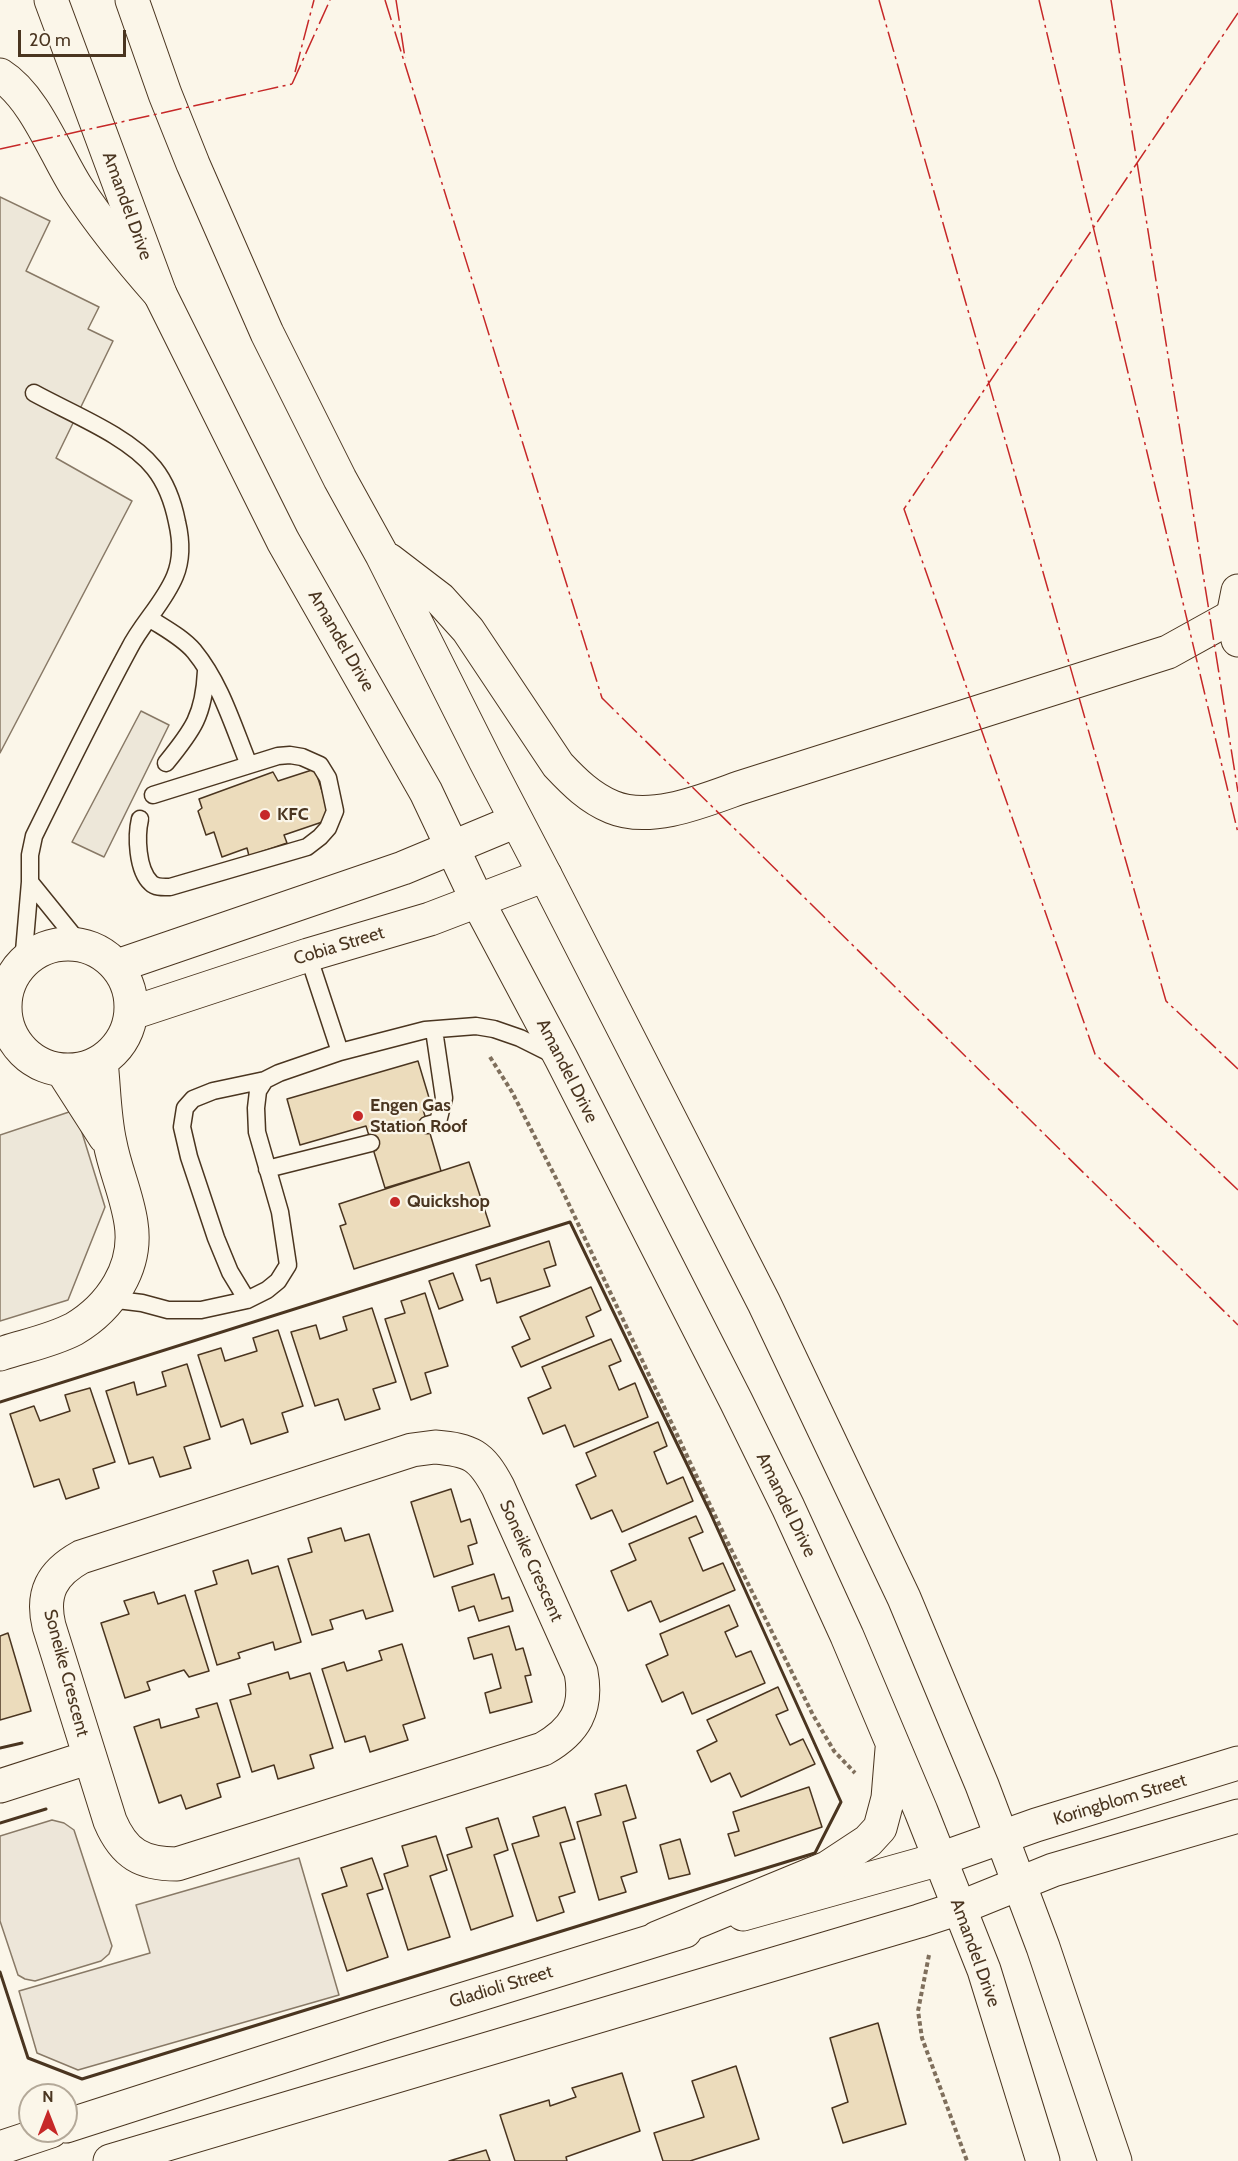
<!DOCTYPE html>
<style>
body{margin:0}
#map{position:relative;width:1238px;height:2161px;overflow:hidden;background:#fbf6e9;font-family:Cabin,sans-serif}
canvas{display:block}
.north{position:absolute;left:18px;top:2083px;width:60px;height:60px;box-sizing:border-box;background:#fbf6e9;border:2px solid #b4a999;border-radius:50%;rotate:0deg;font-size:16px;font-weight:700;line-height:24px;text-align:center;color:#4a3520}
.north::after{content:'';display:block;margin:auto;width:21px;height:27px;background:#c62828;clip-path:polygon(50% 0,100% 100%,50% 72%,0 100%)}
.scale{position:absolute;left:18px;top:30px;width:108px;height:27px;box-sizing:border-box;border:3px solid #4a3520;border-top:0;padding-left:8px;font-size:18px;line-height:21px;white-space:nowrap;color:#4a3520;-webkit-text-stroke:4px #fbf6e9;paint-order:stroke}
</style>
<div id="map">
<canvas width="1238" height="2161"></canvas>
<div class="north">N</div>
<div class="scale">20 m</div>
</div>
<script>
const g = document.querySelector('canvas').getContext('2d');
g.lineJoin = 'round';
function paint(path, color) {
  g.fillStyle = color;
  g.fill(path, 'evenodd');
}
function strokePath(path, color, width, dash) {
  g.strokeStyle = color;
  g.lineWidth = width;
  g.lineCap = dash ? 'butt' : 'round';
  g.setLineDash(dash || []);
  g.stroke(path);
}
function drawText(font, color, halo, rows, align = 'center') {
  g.font = font + ' Cabin,sans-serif';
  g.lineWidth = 4.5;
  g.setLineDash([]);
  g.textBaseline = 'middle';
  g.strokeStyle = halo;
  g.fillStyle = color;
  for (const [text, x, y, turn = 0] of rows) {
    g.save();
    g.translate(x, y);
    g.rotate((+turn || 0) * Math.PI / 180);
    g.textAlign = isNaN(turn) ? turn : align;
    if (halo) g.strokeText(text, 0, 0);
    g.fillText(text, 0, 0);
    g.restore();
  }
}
const green = new Path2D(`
 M52 1820 64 1823 74 1830 112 1946 109 1954 101 1961 35 1981 25 1979 18 1975 0 1921V1836Z
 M299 1858 339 1995 78 2070 37 2053 19 1991 150 1953 136 1905Z`);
paint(green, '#ede6d9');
strokePath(green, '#887966', 1.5);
const parking = new Path2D(`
 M0 197 50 221 26 271 99 307 88 329 113 341 56 458 132 501 0 753Z
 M141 711 169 725 104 857 72 842Z
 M75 1110 105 1207 68 1300 0 1321V1135Z`);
paint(parking, '#ede7d9');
strokePath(parking, '#887966', 1.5);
const building = new Path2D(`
 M315 769 331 819 284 835 287 843 249 856 247 848 222 857 214 832 206 835 198 811 202 808 199 799 273 772 278 781Z
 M418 1061 430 1101 422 1106 441 1171 385 1188 366 1126 300 1145 287 1099Z
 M469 1162 490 1226 354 1269 340 1226 346 1224 339 1204Z
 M549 1241 556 1265 544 1269 550 1286 497 1303 490 1278 481 1281 476 1265Z
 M453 1273 463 1300 439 1309 429 1281Z
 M591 1287 601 1310 586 1317 594 1336 521 1367 512 1347 530 1339 520 1317Z
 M425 1293 448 1366 425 1373 431 1393 411 1400 385 1319 405 1313 401 1301Z
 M372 1308 396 1382 373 1389 380 1409 345 1420 338 1399 315 1406 291 1332 316 1325 320 1339 347 1330 343 1317Z
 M278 1330 303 1406 282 1413 288 1432 251 1444 243 1419 221 1427 198 1355 221 1348 225 1361 257 1351 253 1338Z
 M611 1339 621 1361 609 1366 619 1390 635 1383 648 1417 574 1447 565 1425 543 1434 528 1398 551 1388 542 1367Z
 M187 1364 210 1439 184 1447 191 1468 160 1477 153 1457 129 1464 106 1391 134 1382 137 1395 166 1386 162 1372Z
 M90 1388 115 1462 93 1469 99 1488 66 1499 59 1479 34 1487 10 1414 34 1406 40 1421 70 1411 65 1395Z
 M658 1422 667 1446 654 1452 667 1484 683 1477 693 1501 622 1532 612 1510 591 1519 576 1485 596 1476 586 1453Z
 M451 1489 461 1522 470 1519 477 1543 468 1546 473 1564 434 1577 411 1502Z
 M696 1516 703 1532 689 1538 703 1571 723 1563 735 1590 660 1622 651 1601 628 1611 611 1571 636 1560 629 1544Z
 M341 1528 345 1541 369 1534 393 1611 366 1619 363 1610 330 1620 333 1629 312 1635 288 1559 312 1552 308 1538Z
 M248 1560 252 1574 278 1566 301 1642 275 1650 273 1642 238 1653 240 1658 217 1665 195 1591 217 1584 213 1571Z
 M494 1574 502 1599 509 1597 513 1611 479 1621 474 1606 459 1611 452 1587Z
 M154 1592 158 1604 185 1595 209 1671 189 1677 184 1670 147 1682 150 1690 125 1698 101 1623 129 1614 124 1601Z
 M729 1605 738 1626 725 1632 736 1657 751 1651 765 1683 692 1714 683 1692 662 1702 646 1665 668 1655 660 1634Z
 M509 1626 516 1650 523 1648 531 1675 525 1676 532 1702 490 1713 485 1693 501 1688 492 1654 474 1659 468 1638Z
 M8 1633 31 1711 0 1720V1636Z
 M402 1644 425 1718 403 1725 408 1740 370 1752 365 1736 345 1742 322 1669 344 1662 347 1671 382 1660 379 1651Z
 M288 1672 290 1679 310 1673 333 1748 310 1755 314 1768 278 1779 274 1765 252 1772 230 1700 251 1694 248 1684Z
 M778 1687 788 1710 776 1715 790 1745 803 1739 815 1764 741 1797 730 1773 711 1782 697 1751 717 1741 707 1720Z
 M217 1703 240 1777 217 1784 221 1797 186 1809 181 1795 159 1803 134 1727 159 1719 161 1728 199 1717 196 1709Z
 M626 1785 636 1818 623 1822 637 1872 621 1877 626 1892 599 1900 577 1822 601 1815 595 1794Z
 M809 1787 822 1827 735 1856 728 1834 739 1831 733 1812Z
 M565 1807 575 1839 560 1843 575 1892 559 1897 564 1912 537 1921 512 1844 539 1836 533 1817Z
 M498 1818 508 1850 494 1855 513 1916 471 1930 447 1855 472 1847 466 1828Z
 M436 1836 447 1870 430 1876 450 1937 408 1950 384 1874 408 1866 402 1846Z
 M680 1839 690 1874 669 1879 660 1845Z
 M372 1858 383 1889 367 1894 388 1957 347 1971 322 1894 347 1886 341 1868Z
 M878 2023 906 2124 843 2143 832 2108 848 2102 830 2038Z
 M736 2066 759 2139 690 2161H663L654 2133 704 2117 692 2081Z
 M622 2073 640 2131 566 2157 567 2161H515L500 2115 549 2100 550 2106 576 2097 572 2088Z
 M486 2150 490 2161H449Z`);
paint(building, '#ecdcbc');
strokePath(building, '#4a3520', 1.5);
const service = new Path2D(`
 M149 618C164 628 182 637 194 651 221 684 233 726 249 765
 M166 763C193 730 204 715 206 671
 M140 819C136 836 137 870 151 883 156 888 164 887 170 887L307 847 320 837 328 828 335 811 328 778 320 765 302 757 290 755 278 756 153 795
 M30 882 81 945
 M308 955 340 1052
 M23 963 30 882V855L34 836C65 773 96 710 129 649 142 623 164 603 175 576 182 559 181 539 177 522 173 502 166 483 154 468 129 436 70 413 34 393
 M427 1125 438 1122 444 1098 434 1030
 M267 1169 371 1143
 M109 1299 142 1303 168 1310H201L247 1300 267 1290 278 1281 288 1265 280 1212 257 1132 256 1108 258 1091 265 1080 279 1073 340 1052 425 1030 476 1026 494 1029 520 1038 554 1055
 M247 1300 230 1272 216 1238 189 1157 182 1127 185 1108 193 1099 213 1091 265 1080`);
const minor = new Path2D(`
 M1238 591 1233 616 1238 640
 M5 1007a63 63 0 1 1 126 0a63 63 0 1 1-126 0Z
 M117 966 403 868 516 821
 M132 1013 308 955 430 919 545 875
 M62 1070 105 1137
 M0 1354C24 1346 51 1341 74 1329 111 1307 138 1267 131 1223 127 1195 115 1170 110 1143 104 1117 104 1088 101 1061
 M435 1447C471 1450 481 1455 498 1487L581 1672C588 1709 575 1731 543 1749L177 1864C142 1864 124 1854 110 1821L49 1626C41 1593 52 1573 81 1557L412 1450Z
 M0 1786 90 1757
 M743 1914 940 1859 1036 1825 1238 1763
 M66 2126 380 2025 685 1931
 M0 2148 51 2131
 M110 2161 919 1921 959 1908 1053 1870 1238 1816`);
const tertiary = new Path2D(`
 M51 0 160 294 283 541 426 792 478 902 561 1058 736 1401 788 1507 847 1636 921 1811 984 1970 1043 2161
 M132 0 165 94 193 164 267 333 340 479 382 555 486 762 545 875 764 1303 904 1598 982 1785 1043 1947 1115 2161
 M389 560 440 599 468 630 558 765C574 782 590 798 612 807 650 823 703 801 739 788L1168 652 1233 616
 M657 1938 827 1868 868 1841 880 1828 888 1798 892 1749`);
const secondary = new Path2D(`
 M0 75C35 97 55 154 77 188 102 226 130 260 160 294`);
strokePath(service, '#4a3520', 19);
strokePath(minor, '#4a3520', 35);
strokePath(tertiary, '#4a3520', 35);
strokePath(secondary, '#4a3520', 35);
strokePath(new Path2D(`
 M490 1057 512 1092 565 1196 727 1541 813 1715 834 1751 855 1773
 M929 1955 918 2011 922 2038 967 2161`), '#7f6f5c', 4, [4.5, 3]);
strokePath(service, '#fbf6e9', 16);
strokePath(minor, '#fbf6e9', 33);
strokePath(tertiary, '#fbf6e9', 33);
strokePath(secondary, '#fbf6e9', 33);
strokePath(new Path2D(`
 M0 1402 570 1222 709 1510 841 1802 815 1853 82 2079 28 2058 0 1972
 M0 1748 22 1743
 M0 1823 46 1809`), '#4a3520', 3);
strokePath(new Path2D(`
 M385 0 602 698 1238 1325
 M396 0 405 58
 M879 0 1166 1001 1238 1069
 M1039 0 1238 833
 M1111 0 1238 792
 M1238 13 904 509 1095 1054 1238 1190
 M295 72 314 0
 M292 84 330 0
 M0 149 292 84`), '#c62828', 1.5, [21, 4.5, 3, 4.5]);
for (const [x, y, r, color] of [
 [265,815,6,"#c62828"],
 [358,1116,6,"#c62828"],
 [395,1202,6,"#c62828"]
]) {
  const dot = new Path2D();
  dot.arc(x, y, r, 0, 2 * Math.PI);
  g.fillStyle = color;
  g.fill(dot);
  strokePath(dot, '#fbf6e9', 2);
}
drawText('18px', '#4a3520', '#fbf6e9', [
 ["Amandel Drive",127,206,70],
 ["Amandel Drive",341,641,60],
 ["Cobia Street",339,946,-17],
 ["Amandel Drive",567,1071,63],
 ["Amandel Drive",786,1505,64],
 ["Soneike Crescent",531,1561,66],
 ["Soneike Crescent",66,1673,75],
 ["Koringblom Street",1120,1800,-17],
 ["Amandel Drive",975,1953,70],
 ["Gladioli Street",501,1987,-17]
]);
drawText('bold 18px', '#4a3520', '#fbf6e9', [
 ["KFC",277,815],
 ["Engen Gas",370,1106],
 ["Station Roof",370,1127],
 ["Quickshop",407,1202]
], 'left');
</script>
